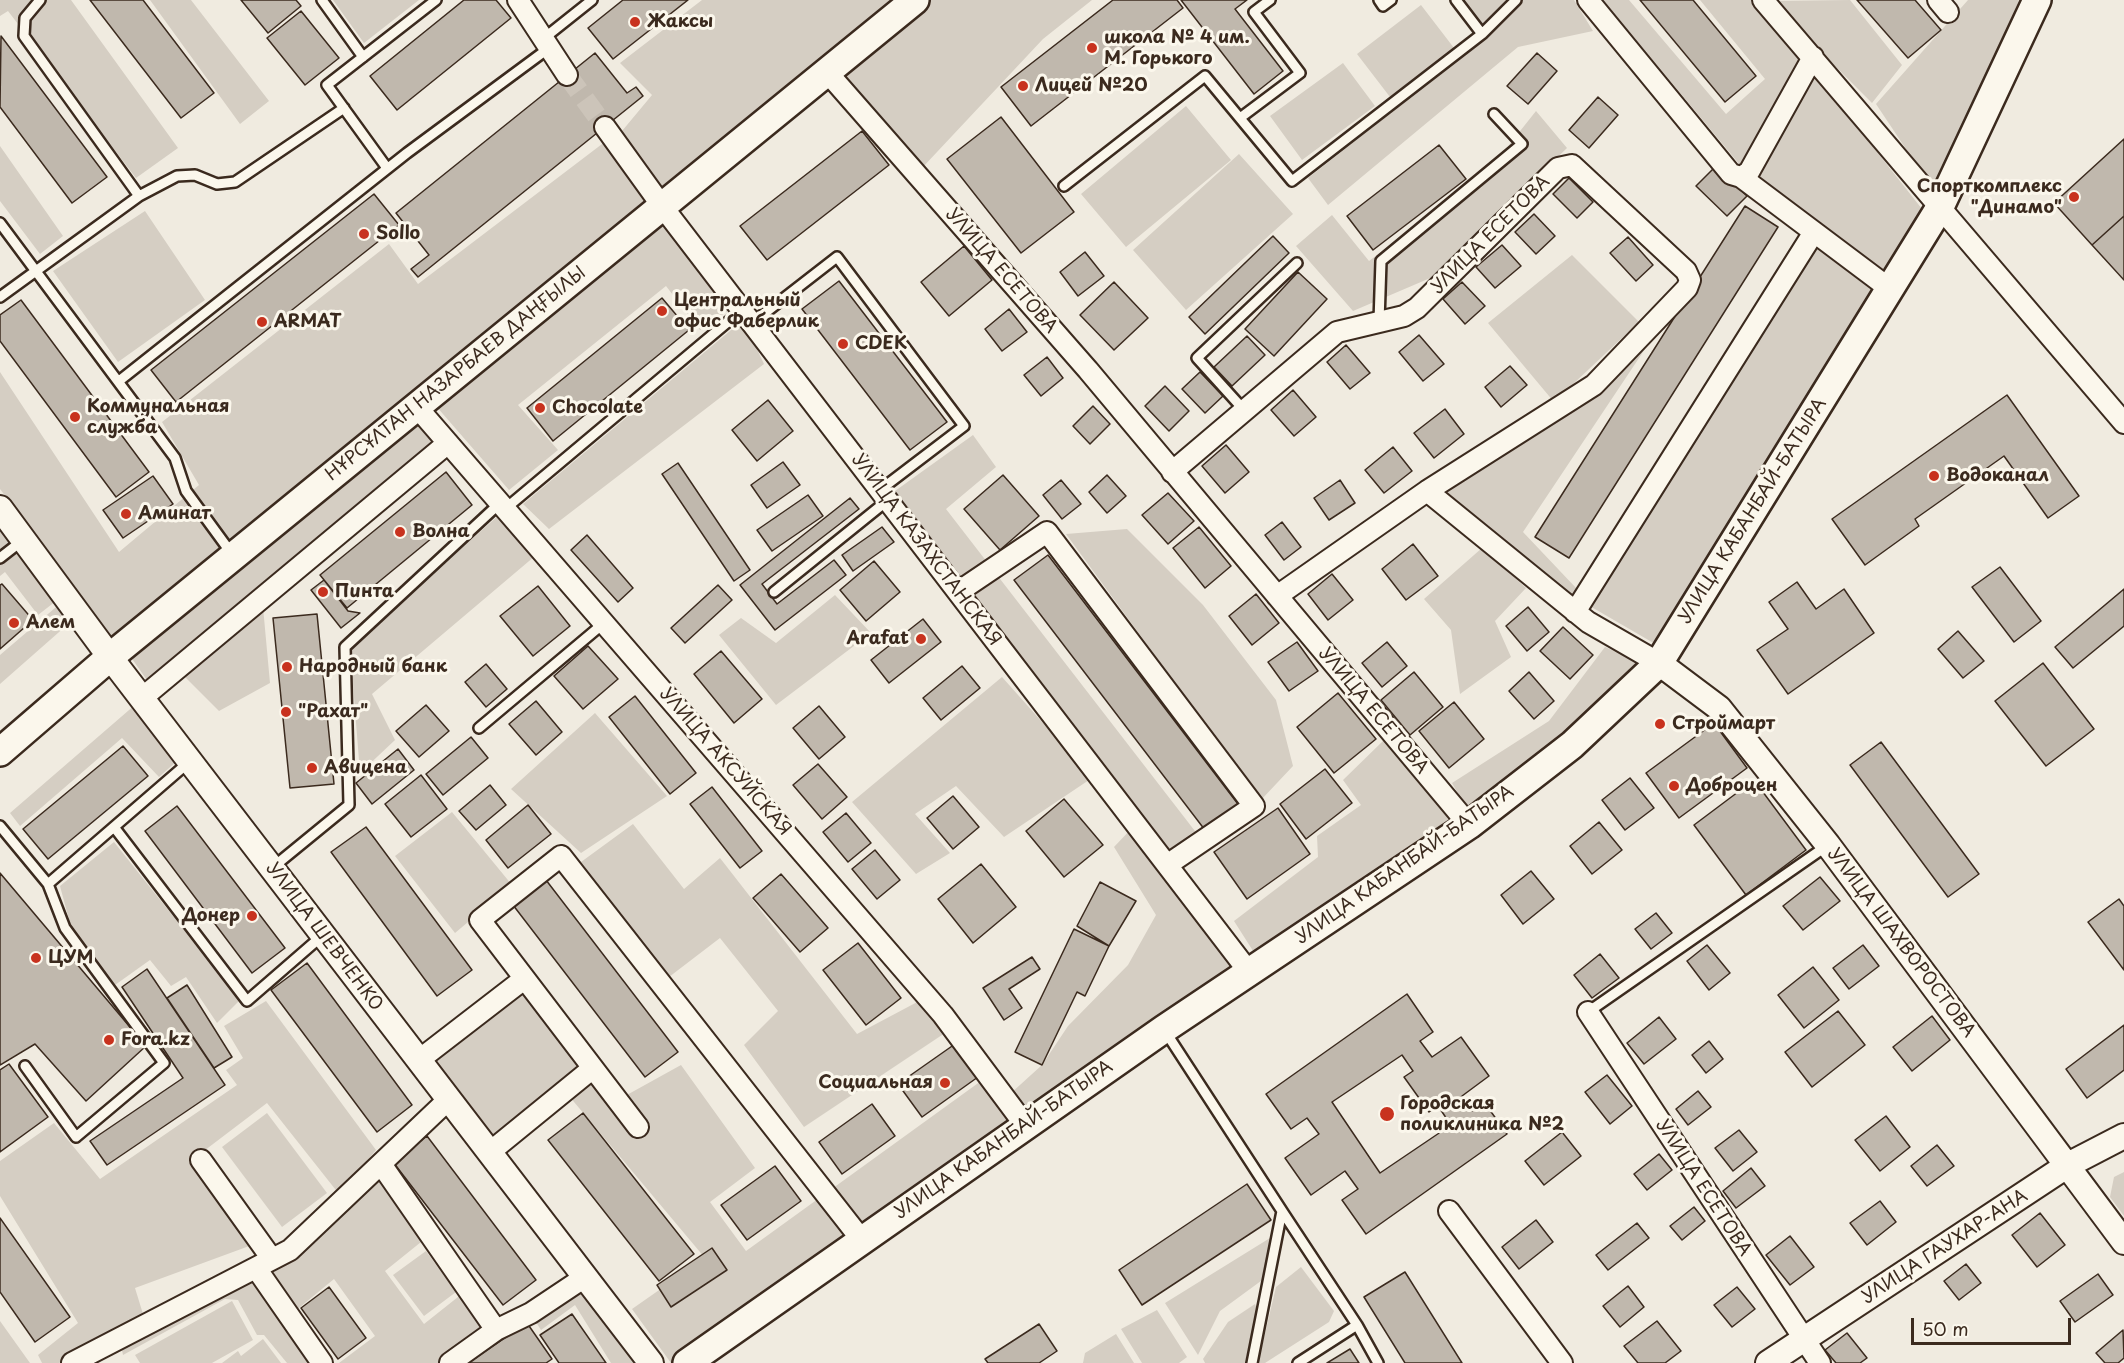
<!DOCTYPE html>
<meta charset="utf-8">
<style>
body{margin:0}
#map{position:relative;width:2124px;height:1363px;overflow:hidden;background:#f0ebe0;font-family:"Playpen Sans",sans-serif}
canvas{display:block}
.scale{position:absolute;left:1911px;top:1318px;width:160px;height:27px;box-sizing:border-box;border:3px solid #3b2a1e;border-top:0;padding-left:8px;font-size:18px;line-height:21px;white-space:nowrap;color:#3b2a1e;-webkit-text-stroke:4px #fbf7ec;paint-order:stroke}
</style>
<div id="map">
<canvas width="2124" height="1363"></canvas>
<div class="scale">50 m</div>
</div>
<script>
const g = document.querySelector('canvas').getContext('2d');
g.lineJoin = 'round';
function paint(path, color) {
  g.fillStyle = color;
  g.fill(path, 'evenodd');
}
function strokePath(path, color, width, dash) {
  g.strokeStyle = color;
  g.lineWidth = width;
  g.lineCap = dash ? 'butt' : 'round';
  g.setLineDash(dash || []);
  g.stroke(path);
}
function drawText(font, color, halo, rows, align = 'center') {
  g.font = font + ' "Playpen Sans",sans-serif';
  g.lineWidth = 6;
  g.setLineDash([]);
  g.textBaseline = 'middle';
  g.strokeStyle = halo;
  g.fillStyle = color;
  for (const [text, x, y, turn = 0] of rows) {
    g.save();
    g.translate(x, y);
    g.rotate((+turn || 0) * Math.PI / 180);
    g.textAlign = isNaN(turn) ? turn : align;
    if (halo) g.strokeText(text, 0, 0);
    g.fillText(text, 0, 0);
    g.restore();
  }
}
paint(new Path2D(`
 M0 0H71L178 148 136 178 8 11 0 16Z
 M150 0H191L269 101 240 124Z
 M333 0H419L364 43Z
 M702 0H894L660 188 622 131 652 95 620 63Z
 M927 0H1092L1043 39 922 168 838 72Z
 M1456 0H1574L1593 31 1518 47 1328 205 1308 178 1490 35Z
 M1603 0H1629L1726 114 1765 79 1700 0H1755L1802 54 1740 165Z
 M1850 0 1902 65 1872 103 1770 1Z
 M1968 0H2019L1936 194 1876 104Z
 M1421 5 1454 48 1390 97 1357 54Z
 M1343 63 1375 106 1302 160 1270 116Z
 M1814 72 1922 209 1657 645 1588 605 1825 226 1754 179Z
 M1186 106 1231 160 1126 247 1081 194Z
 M1536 111 1567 148 1435 276 1353 311 1296 246 1332 215 1369 261 1486 174Z
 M606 141 649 205 113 638 0 489V372L119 552 199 485 162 422 389 244 418 284Z
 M0 146 63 236 40 254 0 201Z
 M1239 154 1293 214 1186 310 1133 250Z
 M145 211 205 300 118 362 53 271Z
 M659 220 732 308 700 330 666 286 518 405 558 450 509 490 436 406Z
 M1572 255 1639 322 1554 402 1488 323Z
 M743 320 764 364 549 529 523 504Z
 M1655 334 1523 532 1577 589 1569 600 1436 492Z
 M412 415 438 444 149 683 128 653Z
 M973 435 996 467 946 509 1198 835 1169 849 895 491Z
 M499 515 535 556 372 694 395 740 360 773 350 647Z
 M0 524 56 601 38 615 5 572 0 576Z
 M1127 529 1203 605 1276 700 1293 766 1261 800 1066 534Z
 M1482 548 1526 588 1495 621 1511 657 1460 694 1451 630 1424 599Z
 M835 595 871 633 776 705 719 635 741 618 776 643Z
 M62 602 75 618 0 684V655Z
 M263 607 270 683 219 711 181 673Z
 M1605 647 1647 665 1471 816 1452 783 1549 721Z
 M1002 677 1092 778 1004 837 956 786 915 814 950 853 916 874 852 802Z
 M136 704 177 761 159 777 122 738 20 826 10 813Z
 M595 713 667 796 581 853 511 789Z
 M1384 740 1455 823 1255 954 1234 921 1318 857 1317 836 1361 805 1343 780Z
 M452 812 512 885 455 933 395 856Z
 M633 824 684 889 720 858 857 1034 921 1000 945 1033 804 1127 744 1045 778 1011 720 938 669 977 581 862Z
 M1132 828 1239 969 1022 1111 1010 1094 1042 1065 1068 1026 1128 965 1156 915 1114 847Z
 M114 842 240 1000 217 1023 186 977 171 986 150 960 115 985 71 927 60 886Z
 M522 985 586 1070 491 1143 425 1060Z
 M266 1001 376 1150 339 1194 267 1103 192 1160 252 1245 135 1288 143 1314 59 1363H42L38 1355 78 1323 0 1196V1161L54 1123 100 1179 237 1085 226 1070 243 1058 224 1026Z
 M681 1065 755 1168 710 1202 746 1251 981 1081 1018 1127 676 1363H671L632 1309 705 1258 569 1096 591 1079 639 1138 649 1129 625 1096Z
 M267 1113 327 1193 282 1227 222 1147Z
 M2124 1172V1216L2110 1197 2114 1177Z
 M381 1174 426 1238 385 1271 424 1324 463 1293 486 1328 438 1363H339L375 1336 334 1279 294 1312 263 1269Z
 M1270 1238 1265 1278 1220 1311 1198 1355 1165 1303Z
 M426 1251 456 1292 424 1316 393 1275Z
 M1301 1267 1334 1311 1329 1322 1265 1363H1258L1276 1287Z
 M254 1274 314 1363H287L264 1335H257L238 1300 225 1299 123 1355 121 1345Z
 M587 1287 644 1363H611L575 1305 541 1330 534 1319Z
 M232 1301 253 1340 212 1363H140L135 1355Z
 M1255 1304 1257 1309 1245 1363H1205L1203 1359 1228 1322Z
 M1157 1310 1187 1357 1179 1363H1142L1121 1329Z
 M0 1321 30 1363H0Z
 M1116 1334 1134 1363H1083L1085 1353Z
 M263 1339 281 1363H222L238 1351 241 1356Z`), '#d5cec3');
const building = new Path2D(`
 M90 0H143L214 93 181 118Z
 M241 0H296L301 6 268 33Z
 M464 0H496L511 18 397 110 370 76Z
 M623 0H688L613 59 588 28Z
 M1113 0H1177L1183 8 1031 126 1001 87Z
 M1181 0H1247L1235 9 1283 71 1254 94Z
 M1640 0H1693L1756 76 1725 102Z
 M1857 0H1915L1941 30 1908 58Z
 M301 11 339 58 305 85 267 38Z
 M1 36 107 177 72 203 0 107Z
 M595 53 627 93 636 87 643 96 418 277 411 269 429 255 396 213Z
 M1537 53 1557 71 1528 104 1507 86Z
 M1598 97 1618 115 1589 148 1569 130Z
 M1001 117 1074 212 1021 253 947 159Z
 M862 131 889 165 767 260 740 226Z
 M2124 139V216L2092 245 2054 203Z
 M1439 145 1466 179 1373 250 1347 216Z
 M1716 166 1747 196 1727 216 1696 186Z
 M1569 178 1593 202 1577 218 1553 194Z
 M374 194 399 225 176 402 151 370Z
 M1745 206 1778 227 1569 558 1535 537Z
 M1534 214 1555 236 1536 254 1515 232Z
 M2124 216V280L2092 245Z
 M1273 236 1289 253 1205 334 1189 317Z
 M1628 237 1653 265 1636 281 1610 253Z
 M1502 245 1521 266 1495 288 1476 267Z
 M964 246 992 280 949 316 921 282Z
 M1085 252 1104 276 1078 296 1060 272Z
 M1298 272 1327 299 1274 356 1245 329Z
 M839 281 947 422 910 450 802 309Z
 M1114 282 1148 318 1114 350 1080 315Z
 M1462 282 1485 306 1465 324 1443 299Z
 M662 298 689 330 553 441 527 408Z
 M21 300 149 472 116 497 0 341V315Z
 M1009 309 1027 332 1002 351 985 329Z
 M1419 335 1444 364 1423 381 1399 352Z
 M1247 336 1265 355 1232 386 1214 367Z
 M1346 345 1370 373 1350 389 1327 362Z
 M1047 357 1063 378 1041 396 1024 375Z
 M1510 366 1527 385 1501 407 1485 387Z
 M1200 372 1223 396 1205 413 1182 389Z
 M1165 386 1189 411 1169 431 1145 406Z
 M1293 390 1316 417 1294 436 1271 410Z
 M2007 395 2079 496 2048 518 2004 456 1915 519 1919 526 1865 565 1832 519Z
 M768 400 793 431 757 461 732 430Z
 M1093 406 1110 424 1090 444 1073 426Z
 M1445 409 1464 434 1434 458 1414 433Z
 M1226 445 1249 472 1225 493 1202 466Z
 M1393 447 1412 471 1384 493 1365 470Z
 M783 462 800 485 767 508 751 485Z
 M678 463 750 570 734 581 662 474Z
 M446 472 472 505 347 608 320 575Z
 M1003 475 1039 516 1000 550 964 509Z
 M1107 475 1126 496 1107 513 1089 492Z
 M153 476 173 504 123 538 103 510Z
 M1061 480 1081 504 1062 519 1043 495Z
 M1340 480 1355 503 1329 520 1314 498Z
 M1168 493 1194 521 1168 544 1142 515Z
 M808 495 823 516 772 551 757 530Z
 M850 498 859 509 762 584 777 604 834 560 846 575 775 630 740 585Z
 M1282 522 1301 547 1284 560 1265 535Z
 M882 527 894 542 853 571 842 555Z
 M1199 527 1231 566 1205 588 1173 548Z
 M587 535 633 588 618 602 571 550Z
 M1413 544 1438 576 1406 600 1382 569Z
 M1048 555 1241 808 1208 834 1014 580Z
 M874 561 900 592 866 621 840 590Z
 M2000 567 2041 621 2014 642 1972 587Z
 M1332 574 1353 600 1328 620 1308 594Z
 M324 580 348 611 360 613 341 628 311 590Z
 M1797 582 1816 609 1844 589 1874 633 1788 694 1757 650 1788 629 1769 602Z
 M2 584 33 620 0 649V585Z
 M718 585 732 600 685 643 671 628Z
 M538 586 570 626 533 656 500 616Z
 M2124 589V626L2073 668 2055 647Z
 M1256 594 1279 623 1252 645 1229 616Z
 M1528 607 1549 632 1527 651 1506 626Z
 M317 614 334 784 290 788 273 618Z
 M923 619 941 642 889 683 871 660Z
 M1563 627 1593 655 1570 679 1540 651Z
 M1958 631 1984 661 1963 678 1938 649Z
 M1297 642 1318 671 1289 691 1268 662Z
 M1387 642 1407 666 1382 687 1362 663Z
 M588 646 618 679 583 709 554 676Z
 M721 651 762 699 734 723 694 674Z
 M2043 663 2094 729 2046 766 1995 701Z
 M486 664 507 689 486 707 465 682Z
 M962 666 980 688 941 720 923 698Z
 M1414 672 1443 707 1410 735 1381 700Z
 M1529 672 1554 701 1534 719 1509 691Z
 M1338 693 1376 739 1334 773 1297 727Z
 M635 696 696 773 670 794 609 717Z
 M536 701 562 732 536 755 509 724Z
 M1454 702 1484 739 1449 768 1419 731Z
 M426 705 449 731 419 757 396 731Z
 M819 706 845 737 819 759 793 728Z
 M1714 723 1747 768 1679 818 1646 773Z
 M471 737 488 758 443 795 426 774Z
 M1881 742 1979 874 1948 897 1850 765Z
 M123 746 148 776 48 859 23 829Z
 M398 749 414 770 372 804 356 783Z
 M818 764 847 797 822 819 793 785Z
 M1325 769 1352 803 1306 839 1280 804Z
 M421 775 447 809 411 837 385 804Z
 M1630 778 1654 808 1625 830 1602 800Z
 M1754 780 1806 850 1746 895 1694 825Z
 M490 785 506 805 476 830 459 811Z
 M712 787 762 851 740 868 690 804Z
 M953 796 979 827 953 849 927 818Z
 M1064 799 1103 845 1064 877 1026 831Z
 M528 805 551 834 508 868 486 840Z
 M177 806 285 948 252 973 145 831Z
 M1278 808 1310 854 1247 899 1214 852Z
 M846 813 871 843 848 862 823 832Z
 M1599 822 1622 850 1592 874 1570 846Z
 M366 827 472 970 437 996 331 852Z
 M875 850 900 880 877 899 852 869Z
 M981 864 1016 907 973 943 938 899Z
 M1531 871 1554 899 1523 924 1501 895Z
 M0 873 146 1046 86 1101 35 1044 0 1065Z
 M781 874 828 928 800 952 753 898Z
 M1820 877 1840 901 1803 930 1783 906Z
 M546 880 678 1052 645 1077 513 905Z
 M1100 882 1136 901 1109 946 1077 926Z
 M2119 899 2124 906V970L2088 922Z
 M1656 913 1672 933 1651 949 1635 929Z
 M1074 929 1109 946 1085 996 1077 992 1042 1065 1015 1052Z
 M858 943 901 998 866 1025 823 970Z
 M1707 945 1730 973 1709 990 1687 961Z
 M1863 945 1879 966 1849 989 1833 968Z
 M1600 954 1619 978 1592 998 1574 975Z
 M1032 957 1040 969 1009 989 1022 1008 1004 1020 983 988Z
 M307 963 412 1105 377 1132 271 990Z
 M1813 967 1839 1000 1804 1028 1778 995Z
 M147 969 225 1085 107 1165 90 1141 183 1078 122 987Z
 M187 985 232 1057 214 1068 167 998Z
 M1407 994 1433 1032 1420 1041 1432 1057 1461 1037 1489 1076 1462 1096 1472 1111 1484 1102 1507 1134 1366 1234 1342 1200 1358 1189 1345 1171 1311 1195 1285 1158 1319 1134 1307 1118 1291 1129 1266 1094ZM1402 1055 1413 1071 1404 1077 1429 1112 1438 1106 1451 1125 1380 1173 1332 1102Z
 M1838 1011 1865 1045 1812 1087 1785 1052Z
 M1932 1016 1950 1040 1912 1071 1893 1047Z
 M1659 1017 1676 1039 1644 1064 1627 1043Z
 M2124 1025V1070L2087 1098 2066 1069Z
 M1709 1041 1723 1059 1706 1073 1692 1055Z
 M955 1044 978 1077 922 1117 898 1084Z
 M9 1064 48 1117 0 1152V1070Z
 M1607 1075 1632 1106 1610 1124 1585 1092Z
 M1698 1091 1711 1107 1688 1125 1676 1109Z
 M872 1104 895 1136 842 1174 819 1142Z
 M583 1113 694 1254 659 1281 548 1140Z
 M1886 1116 1910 1147 1880 1171 1855 1140Z
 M1739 1130 1757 1152 1733 1171 1715 1148Z
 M1562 1132 1581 1156 1544 1185 1525 1161Z
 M427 1136 536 1280 503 1305 393 1162Z
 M1937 1145 1954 1166 1927 1186 1911 1166Z
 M1659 1154 1672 1170 1647 1190 1634 1174Z
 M775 1166 801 1201 747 1240 721 1205Z
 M1751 1168 1765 1186 1736 1208 1723 1191Z
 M1247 1184 1271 1220 1142 1305 1119 1270Z
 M1880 1201 1896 1222 1867 1245 1850 1223Z
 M1694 1207 1705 1221 1682 1240 1670 1226Z
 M2040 1213 2065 1245 2037 1267 2012 1235Z
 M0 1218 70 1317 35 1342 0 1292Z
 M1536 1220 1553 1242 1519 1269 1502 1247Z
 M1637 1223 1649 1238 1608 1270 1596 1255Z
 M1790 1236 1814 1267 1790 1285 1766 1255Z
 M712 1248 727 1270 671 1307 657 1285Z
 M1966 1264 1981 1283 1959 1300 1944 1281Z
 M1405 1272 1462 1363H1405L1364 1297Z
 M2098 1274 2113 1295 2075 1322 2060 1301Z
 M1628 1286 1644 1307 1620 1327 1603 1306Z
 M329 1287 366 1338 338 1359 301 1308Z
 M1737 1287 1755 1309 1732 1327 1714 1305Z
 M572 1314 606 1363H559L540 1335Z
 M1657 1321 1681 1351 1665 1363H1638L1624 1346Z
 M527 1323 552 1359 546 1363H468Z
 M1039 1324 1057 1351 1039 1363H988L985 1359Z
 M2123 1330 2124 1358 2118 1363H2105L2096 1353Z
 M1847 1333 1867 1358 1860 1363H1836L1825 1350Z
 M1350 1349 1359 1363H1327Z`);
paint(building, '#c0b8ad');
strokePath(building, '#3b2a1e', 1.5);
strokePath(new Path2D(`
 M567 75 605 127`), '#ccc4b9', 20, [20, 10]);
const service = new Path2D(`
 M40 0 25 18 24 36 139 196
 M322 0 363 57
 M1379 0 1383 6 1391 0
 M1482 34 1516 0
 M543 39 592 0
 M1240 118 1300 73 1254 12 1270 0
 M387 168 327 85 436 0
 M1064 186 1205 76 1292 181 1482 34 1456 0
 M0 223 175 458 186 491 232 554
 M0 297 139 196 177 176 195 175 217 184 235 182 344 108
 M1379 322 1381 261 1522 144 1494 114
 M752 323 837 257 964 426 880 490
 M119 381 407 153 549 48
 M1244 410 1197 358 1297 263
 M505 509 742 310
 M0 558 23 540
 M774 592 888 500
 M479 728 604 623
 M0 826 48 884 189 762
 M114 827 247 1001 323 935
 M272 868 349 805 345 647 500 503
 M1588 1012 1828 845
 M1165 1031 1282 1211 1252 1363
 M25 1066 76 1137 164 1063 65 928 48 884
 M1282 1211 1357 1325
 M1298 1363 1357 1325 1378 1363`);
const minor = new Path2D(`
 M518 0 567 75
 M1588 0 1731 174 1741 177 1749 172 1813 57
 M1763 0 2124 423
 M1938 0 1948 12
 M827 72 1088 370 1469 825
 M605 127 662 206 1249 972
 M1741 177 1890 289
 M416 406 943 1015 1025 1125
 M1172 472 1337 332 1404 316 1417 308 1558 168 1572 165 1686 271 1690 280 1687 288 1594 385 1427 491 1277 596
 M1427 491 1588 622 1659 663
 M958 592 1047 532 1254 806 1167 865
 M1575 612 1814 232
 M142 698 448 443
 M1588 1012 1820 1363
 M419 1060 524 979
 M638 1127 480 920 561 856 861 1239
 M490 1152 593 1068
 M201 1160 272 1259
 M381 1164 496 1330 450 1363
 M1449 1211 1562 1363
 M256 1268 322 1363
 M496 1330 531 1313 585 1277
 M72 1363 290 1250 449 1099`);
const tertiary = new Path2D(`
 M0 508 110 657 651 1363
 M1659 663 1719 708 1828 845 2124 1242
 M1768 1363 2068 1165 2124 1136`);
const secondary = new Path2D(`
 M0 752 110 657 915 0
 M687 1363 1164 1029 1469 825 1572 745 1659 663 1939 209 2037 0`);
strokePath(service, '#3b2a1e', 14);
strokePath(minor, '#3b2a1e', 24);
strokePath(tertiary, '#3b2a1e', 28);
strokePath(secondary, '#3b2a1e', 32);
strokePath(service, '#fbf7ec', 9);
strokePath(minor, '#fbf7ec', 20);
strokePath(tertiary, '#fbf7ec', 24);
strokePath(secondary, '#fbf7ec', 27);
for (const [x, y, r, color] of [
 [635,22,6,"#c8321e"],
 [1092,48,6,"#c8321e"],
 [1023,86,6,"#c8321e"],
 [2074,197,6,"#c8321e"],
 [364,234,6,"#c8321e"],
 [662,311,6,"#c8321e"],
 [262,322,6,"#c8321e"],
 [843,344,6,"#c8321e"],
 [540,408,6,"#c8321e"],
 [75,417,6,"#c8321e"],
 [1934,476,6,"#c8321e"],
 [126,514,6,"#c8321e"],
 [400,532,6,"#c8321e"],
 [323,592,6,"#c8321e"],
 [14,623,6,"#c8321e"],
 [921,639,6,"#c8321e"],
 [287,667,6,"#c8321e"],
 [286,712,6,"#c8321e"],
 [1660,724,6,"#c8321e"],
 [312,768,6,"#c8321e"],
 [1674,786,6,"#c8321e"],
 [252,916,6,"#c8321e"],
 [36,958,6,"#c8321e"],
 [109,1040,6,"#c8321e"],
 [945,1083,6,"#c8321e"],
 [1387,1114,8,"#c8321e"]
]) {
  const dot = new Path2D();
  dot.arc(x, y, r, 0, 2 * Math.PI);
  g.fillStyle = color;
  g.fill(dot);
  strokePath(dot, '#fbf7ec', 2);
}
drawText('bold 18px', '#3b2a1e', '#fbf7ec', [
 ["Жаксы",647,22],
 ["школа № 4 им.",1104,38],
 ["М. Горького",1104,59],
 ["Лицей №20",1035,86],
 ["Спорткомплекс",2062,187,"right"],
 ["\"Динамо\"",2062,208,"right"],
 ["Sollo",376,234],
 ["Центральный",674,301],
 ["офис Фаберлик",674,322],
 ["ARMAT",274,322],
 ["CDEK",855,344],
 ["Коммунальная",87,407],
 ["служба",87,428],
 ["Chocolate",552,408],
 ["Водоканал",1946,476],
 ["Аминат",138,514],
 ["Волна",412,532],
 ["Пинта",335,592],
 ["Алем",26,623],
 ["Arafat",909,639,"right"],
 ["Народный банк",299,667],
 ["\"Рахат\"",298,712],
 ["Строймарт",1672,724],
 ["Авицена",324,768],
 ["Доброцен",1686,786],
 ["Донер",240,916,"right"],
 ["ЦУМ",48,958],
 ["Fora.kz",121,1040],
 ["Социальная",933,1083,"right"],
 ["Городская",1400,1104],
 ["поликлиника №2",1400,1125]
], 'left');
drawText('18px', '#3b2a1e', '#fbf7ec', [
 ["УЛИЦА ЕСЕТОВА",1491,235,-45],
 ["УЛИЦА ЕСЕТОВА",1001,271,49],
 ["НҰРСҰЛТАН НАЗАРБАЕВ ДАҢҒЫЛЫ",456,374,-39],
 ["УЛИЦА КАБАНБАЙ-БАТЫРА",1753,511,-58],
 ["УЛИЦА КАЗАХСТАНСКАЯ",926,550,53],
 ["УЛИЦА ЕСЕТОВА",1373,711,50],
 ["УЛИЦА АКСУЙСКАЯ",725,762,49],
 ["УЛИЦА КАБАНБАЙ-БАТЫРА",1405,865,-35],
 ["УЛИЦА ШЕВЧЕНКО",324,937,53],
 ["УЛИЦА ШАХВОРОСТОВА",1901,943,53],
 ["УЛИЦА КАБАНБАЙ-БАТЫРА",1004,1140,-35],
 ["УЛИЦА ЕСЕТОВА",1703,1188,57],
 ["УЛИЦА ГАУХАР-АНА",1945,1247,-33]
]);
</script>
